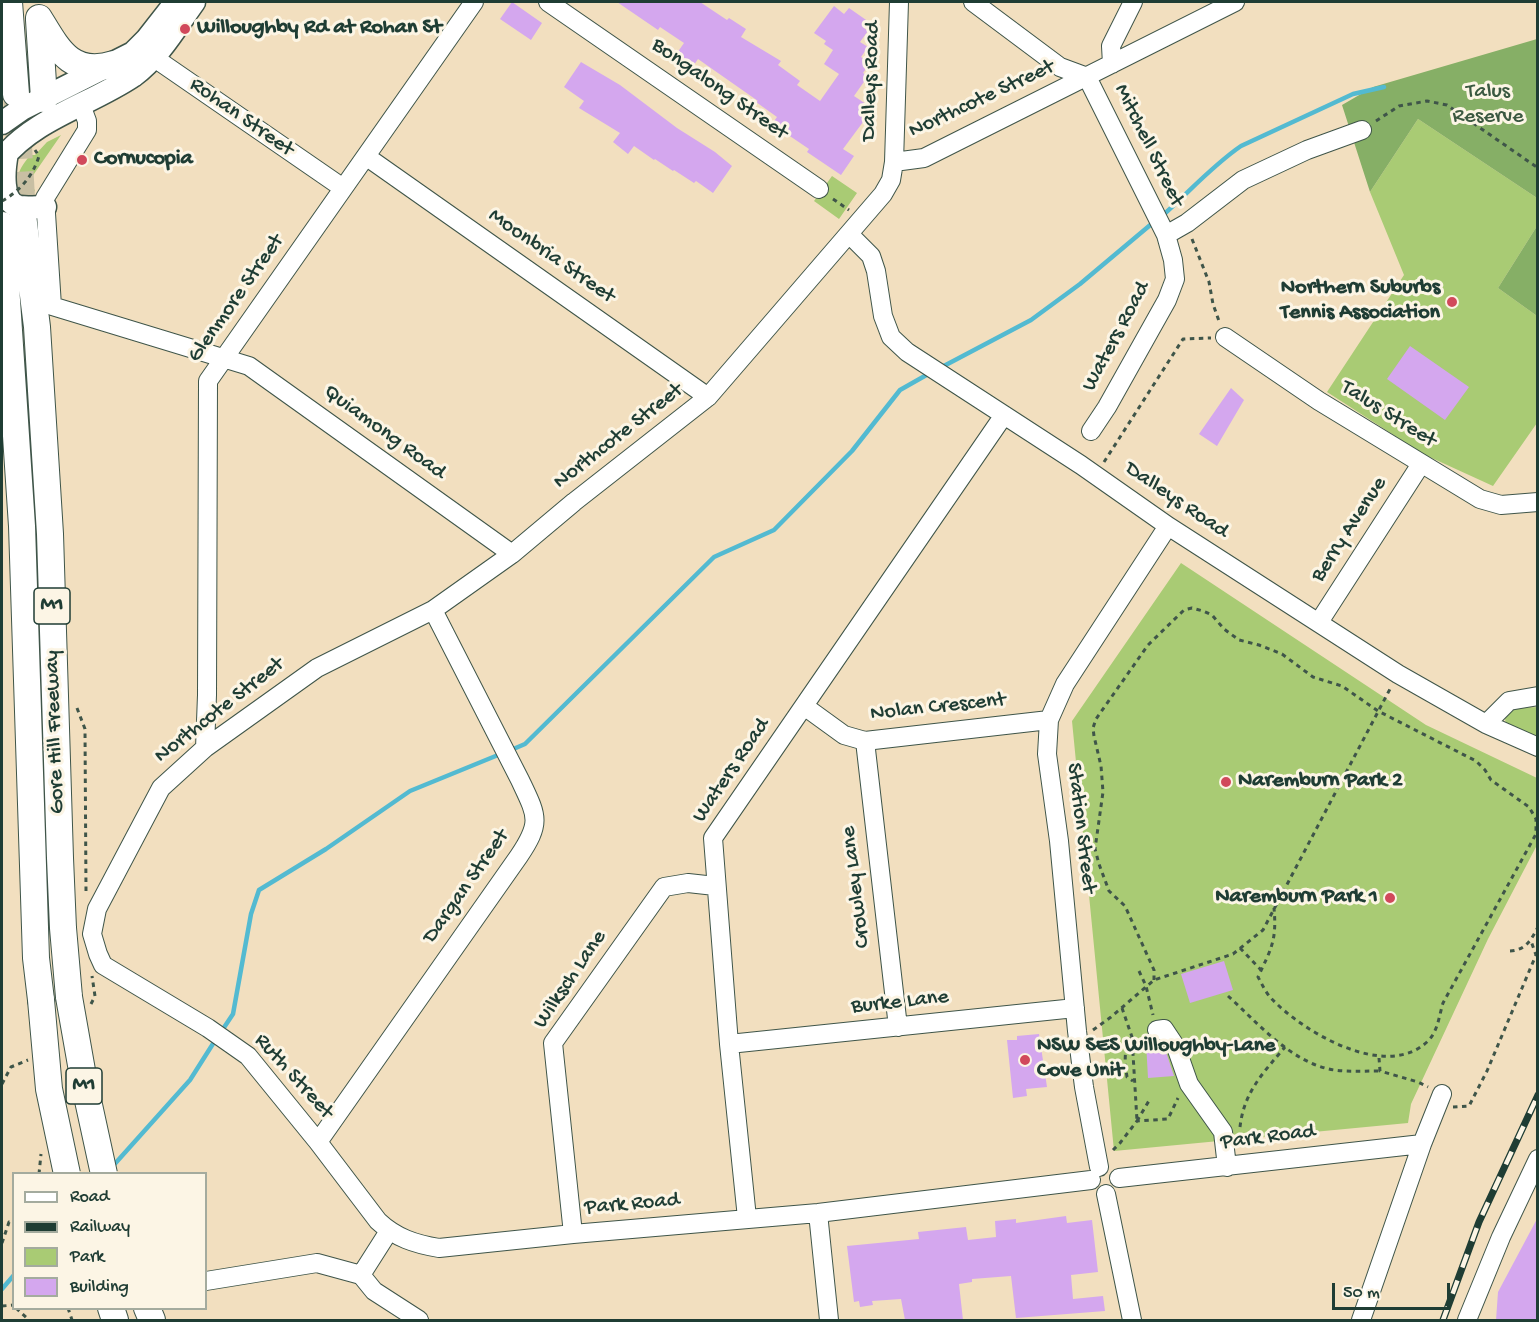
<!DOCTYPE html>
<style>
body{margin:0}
#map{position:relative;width:1539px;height:1322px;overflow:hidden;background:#f2dfbf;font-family:"Gochi Hand",sans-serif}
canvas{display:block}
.frame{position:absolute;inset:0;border:3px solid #1f3d34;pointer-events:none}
.legend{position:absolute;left:12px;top:1172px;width:195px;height:138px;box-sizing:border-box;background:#fcf5e5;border:2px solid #a4ab9e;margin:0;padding:8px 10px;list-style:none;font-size:18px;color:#1f3d34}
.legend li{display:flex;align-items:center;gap:12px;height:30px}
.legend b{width:30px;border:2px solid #a4ab9e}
.scale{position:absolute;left:1332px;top:1283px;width:118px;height:27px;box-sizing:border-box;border:3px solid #1f3d34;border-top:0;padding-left:8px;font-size:18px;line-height:21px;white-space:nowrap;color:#1f3d34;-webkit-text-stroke:4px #fcf5e5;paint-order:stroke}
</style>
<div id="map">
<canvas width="1539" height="1322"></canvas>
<div class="frame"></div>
<ul class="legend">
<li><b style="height:8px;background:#fff"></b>Road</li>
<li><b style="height:8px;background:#1f3d34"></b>Railway</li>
<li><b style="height:16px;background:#a9cb74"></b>Park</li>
<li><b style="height:16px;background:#d4a7ee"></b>Building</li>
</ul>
<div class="scale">50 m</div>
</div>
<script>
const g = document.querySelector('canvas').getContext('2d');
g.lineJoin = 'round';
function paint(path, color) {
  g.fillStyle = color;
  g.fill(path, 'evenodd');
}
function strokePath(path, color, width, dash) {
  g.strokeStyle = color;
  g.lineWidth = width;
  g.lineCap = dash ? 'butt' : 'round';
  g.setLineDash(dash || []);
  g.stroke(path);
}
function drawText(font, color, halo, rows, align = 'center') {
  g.font = font + ' "Gochi Hand",sans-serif';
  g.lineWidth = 6;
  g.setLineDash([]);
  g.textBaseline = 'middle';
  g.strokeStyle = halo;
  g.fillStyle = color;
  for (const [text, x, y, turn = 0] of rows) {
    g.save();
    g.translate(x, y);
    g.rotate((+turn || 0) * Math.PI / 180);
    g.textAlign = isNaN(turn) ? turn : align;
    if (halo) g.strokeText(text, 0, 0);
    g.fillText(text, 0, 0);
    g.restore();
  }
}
paint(new Path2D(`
 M1418 119 1537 198V226L1498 288 1537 316V423L1493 486 1423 454 1327 392 1404 275 1370 192Z
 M61 135 27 184 35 190 34 192 20 185C15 173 23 165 30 155H35L47 142Z
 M832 176 857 193 839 219 814 201Z
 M1181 563 1426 725 1537 778V845L1488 939 1411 1104 1408 1123 1114 1151 1072 721Z
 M1537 707V744L1506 726 1505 718C1512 706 1525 708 1537 707Z`), '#a9cb74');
paint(new Path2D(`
 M1537 39V198L1418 119 1370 192 1342 105 1373 87Z
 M1537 226V316L1498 288Z`), '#86af66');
strokePath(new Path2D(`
 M1162 216C1188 193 1213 165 1241 146L1353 94 1384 87
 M940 368 1031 320 1080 284 1155 221
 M511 750 525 744 714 557 774 530 852 451 900 390 930 373
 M221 1032 233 1014 251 914 259 890 326 849 410 791 503 753
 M112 1167 190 1080 216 1039
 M2 1289 14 1275`), '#53bad1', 4.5);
paint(new Path2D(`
 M512 2 542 23 531 40 500 19Z
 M617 2H700L727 20 729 18 746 29 741 37 781 61 778 65 800 81 797 85 820 101 839 74 824 64 833 50 824 44 826 41 814 33 834 6 844 14 849 8 869 22 864 28 868 31 860 42 868 47 861 57 870 63 863 73 868 76 854 96 869 106 866 118 843 149 854 156 841 175 807 152 809 149 772 124 777 117 756 102 758 101 698 59 694 65 677 53 684 43 660 27 658 30Z
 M581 62 620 85 677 128 715 152 732 166 713 193 696 181 694 183 674 170 673 171 655 159 654 160 634 146 628 154 613 142 620 133 579 108 584 101 564 87Z
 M1410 346 1469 387 1445 420 1387 379Z
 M1231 388 1244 400 1217 446 1199 434Z
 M1224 961 1233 990 1190 1003 1181 974Z
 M1039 1034 1047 1087 1026 1089 1027 1096 1013 1098 1007 1040H1017V1036Z
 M1159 1041 1166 1052 1174 1076 1148 1078 1146 1042Z
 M1066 1216 1067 1223 1092 1220 1098 1272 1071 1275 1073 1299 1103 1296 1105 1311 1016 1318 1011 1276 972 1279V1282L959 1284 963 1320H905L901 1299 872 1301 873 1305 860 1307 859 1301 854 1302 847 1246 919 1239 918 1232 966 1227 968 1240 996 1237 995 1221 1016 1219V1223Z
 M1538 1217V1320H1496L1498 1292Z`), '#d4a7ee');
strokePath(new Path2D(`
 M16 94 23 215`), '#c8bfa3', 26, [26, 13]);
const minor = new Path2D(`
 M548 2 819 189
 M899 2 894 162 891 180 883 194 708 397 574 502 512 554 433 610 317 668 205 748 161 788 97 909 92 934 98 954 103 965 208 1028 248 1056 318 1142 378 1221C396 1238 415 1244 439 1248L573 1234 818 1213 1091 1180
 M973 2 1060 67 1087 77 1166 235
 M153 57 343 188
 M1112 64 1111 46 1133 2
 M81 105 87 121V130L45 198 52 306 249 366 512 554
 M367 157 708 397
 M894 162 924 158 1235 2
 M849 234 871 256 876 271 883 316 891 337 907 352 1081 465 1168 526 1398 674 1486 724 1538 747
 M1225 337 1319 401 1480 499 1501 505 1538 502
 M1091 431 1107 407 1167 300 1175 279 1173 260 1166 235 1187 223 1243 180 1307 150 1362 130
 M1319 622 1421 464
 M804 706 844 735 865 741 1049 720
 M1486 724 1509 701 1538 696
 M865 741 898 1027
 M205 748 207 695 208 381 474 2
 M1157 1030 1164 1029 1176 1047 1189 1084 1223 1132 1227 1167
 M729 1044 1075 1008
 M318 1142 519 856C542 822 537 816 520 780L433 610
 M1099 1167 1084 1087 1077 1031 1059 841 1047 754 1049 720 1065 684 1168 526
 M1119 1178 1422 1144
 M1106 1194 1132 1320
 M818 1213 829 1320
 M747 1218 729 1044 713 838 1004 415
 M573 1234 553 1043 664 887 688 883 715 886
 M361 1275 374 1291 419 1320
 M361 1275 389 1231
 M206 1281 317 1263 361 1275
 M1361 1320 1422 1144 1442 1094
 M1467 1320 1501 1237 1538 1159`);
const major = new Path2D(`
 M2 123 22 109 133 53 147 39 176 2
 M7 153C4 169 0 204 20 207 28 208 37 207 45 207
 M2 159C35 118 90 105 133 76 159 57 176 27 194 2`);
const highway = new Path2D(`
 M9 2 16 94
 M39 18C58 49 71 77 114 64
 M39 20 44 99
 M23 215 37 327 50 534 60 858 63 928 69 997
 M2 225 22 526 36 958 41 1000
 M111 1308 115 1320
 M147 1308 152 1320`);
strokePath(minor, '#3f5549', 20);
strokePath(major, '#3f5549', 25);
strokePath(highway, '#3f5549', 28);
strokePath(new Path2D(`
 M1376 121 1399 106 1427 101 1447 105 1538 168
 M833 199 849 210
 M1192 239 1209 282 1213 304 1219 321
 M1104 462 1183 339 1211 338
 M77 708 85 729 86 892
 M1240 948 1261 970
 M1510 951C1526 950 1531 940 1538 927
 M1139 971 1146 986 1153 1015
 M1154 980V970L1125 906 1109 891 1099 864 1095 849 1103 792 1101 766 1094 736 1093 728 1096 719 1148 645 1184 610 1192 608 1203 611 1212 615 1224 629 1239 640 1259 645 1282 654 1313 677 1342 686 1378 711 1476 761 1485 770 1491 780 1529 807 1536 819V834L1443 1003C1439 1016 1438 1031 1428 1041 1386 1082 1301 1031 1270 997 1265 991 1262 984 1258 977 1271 949 1277 941 1274 908
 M1228 996C1258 1023 1291 1063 1334 1070 1349 1072 1365 1071 1380 1071
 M91 1004 95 996 92 976
 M1122 1008 1132 1037 1137 1121
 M1093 1030 1111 1017 1154 980 1233 954 1263 930 1390 689
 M1131 1038C1123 1051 1125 1063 1127 1077L1133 1081
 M1379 1058 1380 1071 1418 1082 1428 1087
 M1049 1067 1058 1066
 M2 1084 11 1067 28 1060
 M1453 1107 1469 1106 1487 1071 1536 955 1531 941
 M1137 1121 1150 1099
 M1240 1127C1244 1092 1263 1073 1285 1047
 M1113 1150 1120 1143 1137 1121 1168 1119 1178 1098
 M39 1174 41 1154
 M2 1243 9 1222 14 1223
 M2 1306 14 1305
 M16 1308 29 1320
 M68 1308 72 1320`), '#3f5549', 3, [4.5, 4.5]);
strokePath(minor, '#fff', 18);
strokePath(major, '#fff', 22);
strokePath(highway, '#fff', 26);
const rail = new Path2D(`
 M1443 1320 1479 1222 1538 1095`);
strokePath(rail, '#1f3d34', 7);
strokePath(rail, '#fcf5e5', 4.5, [14]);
const highwayBridge = new Path2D(`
 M69 997 84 1082 104 1174
 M41 1000 49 1089 67 1174`);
strokePath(highwayBridge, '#3f5549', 28, []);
strokePath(new Path2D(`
 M2 201C20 191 33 176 39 156L35 150`), '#3f5549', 3, [4.5, 4.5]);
strokePath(highwayBridge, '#fff', 26);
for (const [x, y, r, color] of [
 [185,29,6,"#d1495b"],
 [82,160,6,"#d1495b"],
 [1452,302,6,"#d1495b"],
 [1226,782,6,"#d1495b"],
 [1390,898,6,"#d1495b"],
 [1025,1060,6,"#d1495b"]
]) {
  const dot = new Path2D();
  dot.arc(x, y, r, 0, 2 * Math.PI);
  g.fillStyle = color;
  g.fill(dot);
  strokePath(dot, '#fcf5e5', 2);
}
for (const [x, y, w] of [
 [52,606,36],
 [84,1086,36]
]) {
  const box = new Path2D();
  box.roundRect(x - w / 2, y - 18, w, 36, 4.5);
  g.fillStyle = '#fcf5e5';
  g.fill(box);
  strokePath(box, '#1f3d34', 1.5);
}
drawText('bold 21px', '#1f3d34', null, [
 ["M1",52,606],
 ["M1",84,1086]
]);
drawText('bold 22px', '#1f3d34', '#fcf5e5', [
 ["Willoughby Rd at Rohan St",197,29],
 ["Cornucopia",94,160],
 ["Northern Suburbs",1440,289,"right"],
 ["Tennis Association",1440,314,"right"],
 ["Naremburn Park 2",1238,782],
 ["Naremburn Park 1",1378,898,"right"],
 ["NSW SES Willoughby-Lane",1037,1047],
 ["Cove Unit",1037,1072]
], 'left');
drawText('22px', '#1f3d34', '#fcf5e5', [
 ["Dalleys Road",872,81,-88],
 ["Bongalong Street",719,90,35],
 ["Northcote Street",982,100,-25],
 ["Rohan Street",241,118,35],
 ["Mitchell Street",1148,146,64],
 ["Moonbria Street",551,257,35],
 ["Glenmore Street",237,299,-55],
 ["Waters Road",1117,337,-62],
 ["Talus Street",1388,415,32],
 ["Quiamong Road",384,433,36],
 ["Northcote Street",619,437,-38],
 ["Dalleys Road",1176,501,34],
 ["Berry Avenue",1350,530,-57],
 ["Nolan Crescent",938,708,-6],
 ["Northcote Street",220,711,-38],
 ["Gore Hill Freeway",56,732,-92],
 ["Waters Road",732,771,-56],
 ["Station Street",1080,828,83],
 ["Dargan Street",467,887,-55],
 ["Crowley Lane",857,887,-97],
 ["Wilksch Lane",571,980,-56],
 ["Burke Lane",900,1003,-6],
 ["Ruth Street",293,1077,48],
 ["Park Road",1268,1138,-7],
 ["Park Road",632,1205,-5]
]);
drawText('22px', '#3b5941', '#fcf5e5', [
 ["Talus",1488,93],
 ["Reserve",1488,118]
]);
</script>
